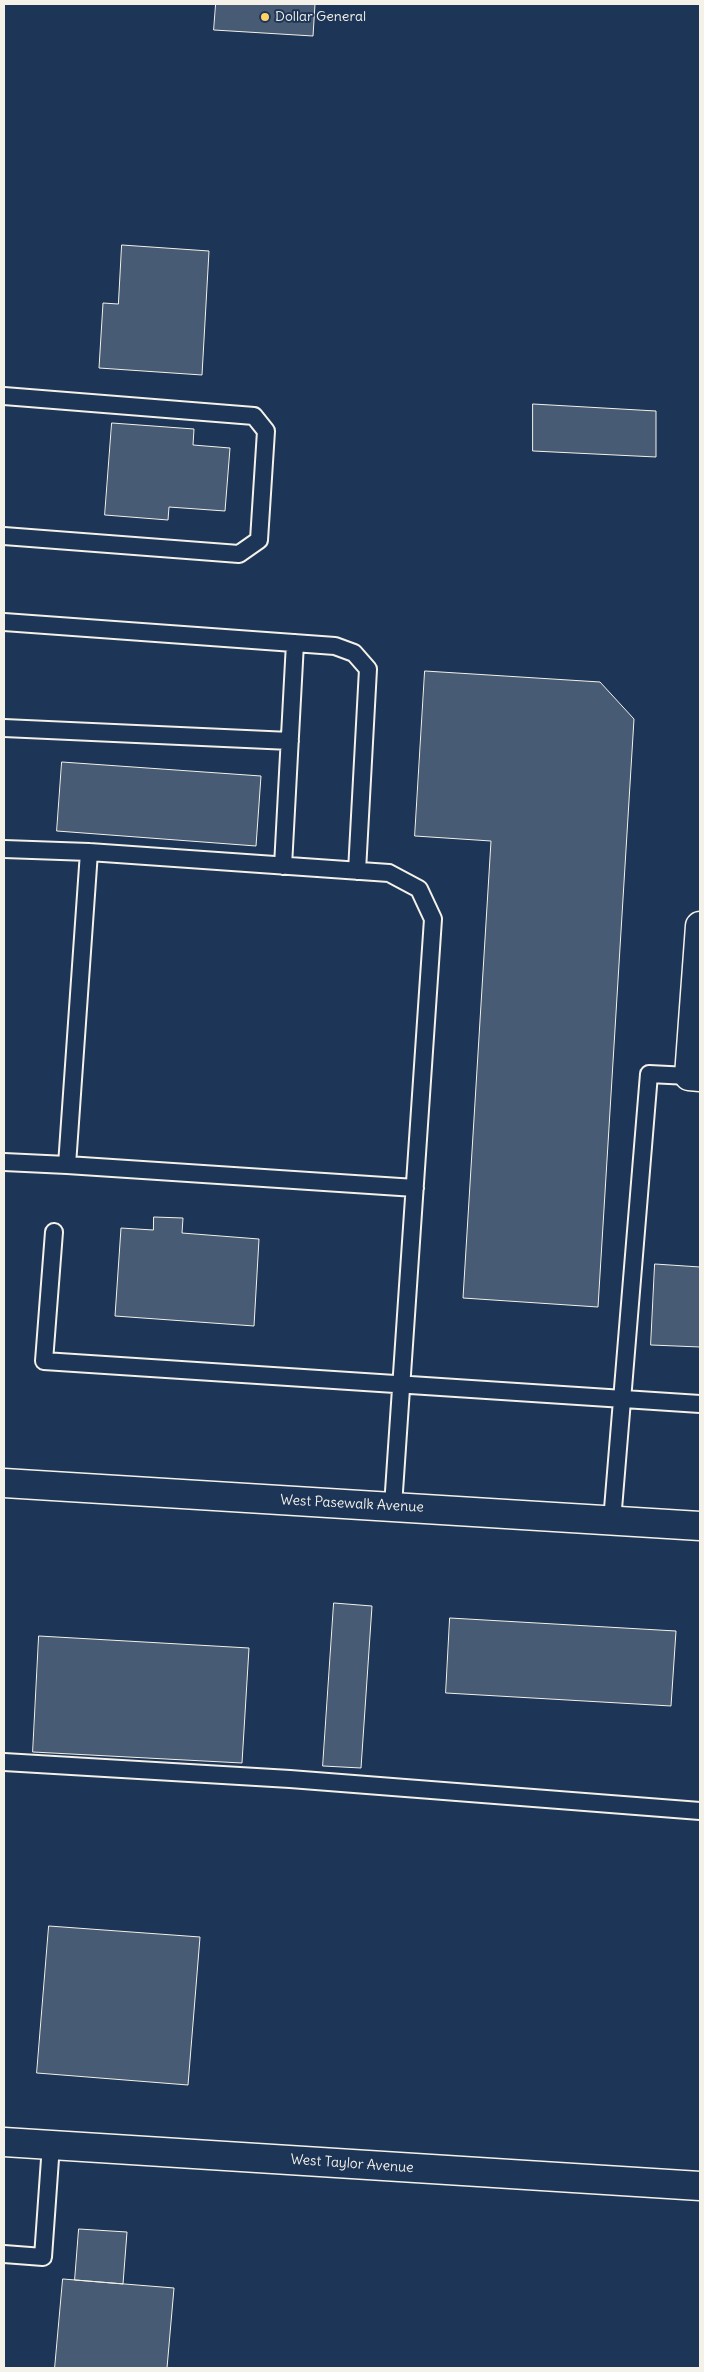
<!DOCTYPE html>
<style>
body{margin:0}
#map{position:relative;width:704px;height:2372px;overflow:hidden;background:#1d3557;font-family:Delius,sans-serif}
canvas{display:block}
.frame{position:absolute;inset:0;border:5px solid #f4f1e8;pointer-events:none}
</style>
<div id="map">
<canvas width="704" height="2372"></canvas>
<div class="frame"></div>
</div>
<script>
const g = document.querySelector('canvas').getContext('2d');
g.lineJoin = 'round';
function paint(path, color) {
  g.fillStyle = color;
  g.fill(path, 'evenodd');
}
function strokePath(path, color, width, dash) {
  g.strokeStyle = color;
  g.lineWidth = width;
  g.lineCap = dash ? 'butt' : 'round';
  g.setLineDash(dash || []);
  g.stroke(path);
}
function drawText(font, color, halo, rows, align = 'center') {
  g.font = font + ' Delius,sans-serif';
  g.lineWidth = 4;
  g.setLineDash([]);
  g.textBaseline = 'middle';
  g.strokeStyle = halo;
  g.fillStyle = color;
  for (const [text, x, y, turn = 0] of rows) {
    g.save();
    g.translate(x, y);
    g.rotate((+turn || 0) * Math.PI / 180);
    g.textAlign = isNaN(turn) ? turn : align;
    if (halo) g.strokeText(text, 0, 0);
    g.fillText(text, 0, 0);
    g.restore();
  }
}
const building = new Path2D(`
 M216 4H315L313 36 214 30Z
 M122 245 209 251 202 375 99 368 103 303 118 304Z
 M533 404 656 411V457L533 451Z
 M112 423 194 429 193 445 230 448 225 511 169 507 168 520 105 515Z
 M425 671 600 682 634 719 598 1307 463 1298 491 841 415 836Z
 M62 762 261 776 256 846 57 831Z
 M154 1217 183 1218 182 1233 259 1239 254 1326 115 1316 121 1228 153 1230Z
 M655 1264 700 1267V1347L651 1345Z
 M334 1603 372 1606 361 1768 323 1766Z
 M450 1618 676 1631 671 1706 446 1693Z
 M39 1636 249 1648 242 1763 33 1752Z
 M49 1926 200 1937 188 2085 37 2073Z
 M79 2229 127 2232 123 2284 75 2280Z
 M63 2279 174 2288 167 2368H55Z`);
paint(building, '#485b74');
strokePath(building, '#f4f1e8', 1);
const service = new Path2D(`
 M4 396 254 416 266 431 259 540 239 554 4 536
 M4 622 335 646 354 653 368 669 357 871
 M4 728 290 741
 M4 849 89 852 389 873 419 889 433 919 393 1506
 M283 866 295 643
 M4 1162 67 1165 89 852
 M67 1165 415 1188
 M54 1232 44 1361 700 1404
 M612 1521 649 1074 689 1076
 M4 1762 290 1779 700 1811
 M4 2254 43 2257 51 2145`);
const minor = new Path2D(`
 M700 926 689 1076 700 1077
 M4 2142 700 2186`);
const tertiary = new Path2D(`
 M4 1483 700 1526`);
strokePath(service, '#f4f1e8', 20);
strokePath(minor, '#f4f1e8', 31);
strokePath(tertiary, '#f4f1e8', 31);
strokePath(service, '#1d3557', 16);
strokePath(minor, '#1d3557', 28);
strokePath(tertiary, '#1d3557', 28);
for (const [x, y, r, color] of [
 [265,17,5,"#ffd166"]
]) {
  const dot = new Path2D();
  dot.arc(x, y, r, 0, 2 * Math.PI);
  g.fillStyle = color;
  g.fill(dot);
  strokePath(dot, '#1d3557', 2);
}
drawText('14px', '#f4f1e8', '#1d3557', [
 ["Dollar General",275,17]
], 'left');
drawText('14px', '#f4f1e8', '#1d3557', [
 ["West Pasewalk Avenue",352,1504,3],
 ["West Taylor Avenue",352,2164,4]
]);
</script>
